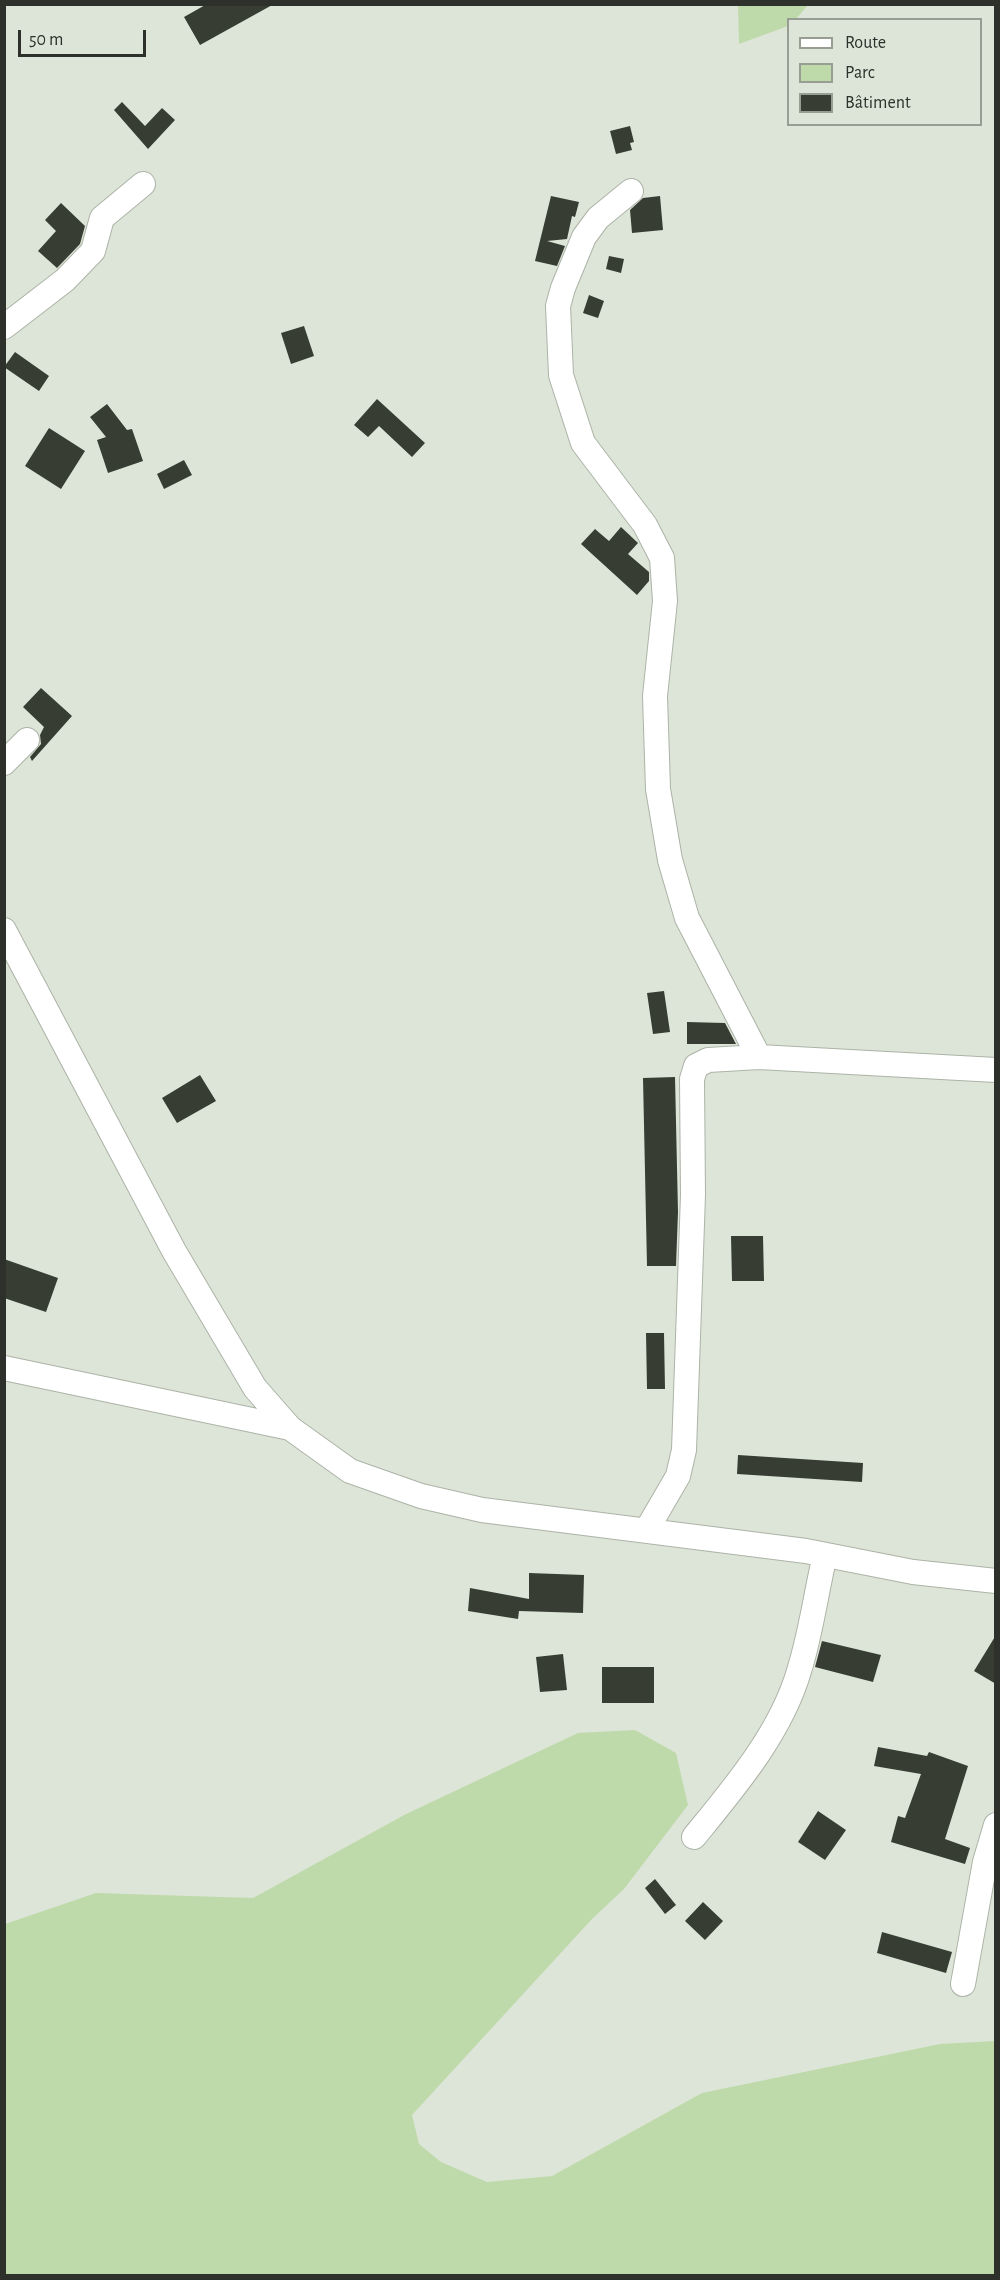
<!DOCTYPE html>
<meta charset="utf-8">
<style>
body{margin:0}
#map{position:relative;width:1000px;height:2280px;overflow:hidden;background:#dde5d8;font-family:"Alegreya Sans",sans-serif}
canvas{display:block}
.frame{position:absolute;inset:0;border:6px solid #2d302b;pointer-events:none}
.legend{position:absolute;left:787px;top:18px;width:195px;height:108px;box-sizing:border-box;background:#dde5d8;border:2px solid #979d93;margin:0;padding:8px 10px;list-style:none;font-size:18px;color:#2d302b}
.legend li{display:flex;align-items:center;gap:12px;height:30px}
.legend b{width:30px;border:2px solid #979d93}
.scale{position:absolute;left:18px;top:30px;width:128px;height:27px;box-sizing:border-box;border:3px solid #2d302b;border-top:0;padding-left:8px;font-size:18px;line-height:21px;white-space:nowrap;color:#2d302b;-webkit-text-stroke:4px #dde5d8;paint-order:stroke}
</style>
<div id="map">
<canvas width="1000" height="2280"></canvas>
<div class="frame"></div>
<ul class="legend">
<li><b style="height:8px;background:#fff"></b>Route</li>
<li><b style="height:16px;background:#bfdaaa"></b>Parc</li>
<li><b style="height:16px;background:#373d33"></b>Bâtiment</li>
</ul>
<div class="scale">50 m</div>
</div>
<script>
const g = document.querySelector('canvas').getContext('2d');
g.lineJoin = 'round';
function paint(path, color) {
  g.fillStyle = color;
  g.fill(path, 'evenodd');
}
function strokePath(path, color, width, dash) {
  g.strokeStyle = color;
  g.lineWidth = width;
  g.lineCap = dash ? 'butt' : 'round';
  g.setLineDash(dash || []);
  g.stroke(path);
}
paint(new Path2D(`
 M738 5V4L808 5 796 19 788 20V26L739 44Z
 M635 1730 676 1753 688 1805 624 1889 592 1919 412 2115 419 2144 441 2162 487 2182 552 2176 702 2093 940 2044 995 2041V2275H5V1924L96 1893 253 1898 406 1814 578 1733Z`), '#bfdaaa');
paint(new Path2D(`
 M207 4H274L200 45 184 17Z
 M122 102 145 126 162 108 175 120 148 149 114 110Z
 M630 126 634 142 630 143 632 150 616 154 610 131Z
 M551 196 579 202 575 217 572 216 567 239 547 241 565 246 557 266 535 261Z
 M660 196 663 230 632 233 630 210 643 198Z
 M61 203 85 226 80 244 57 268 38 251 56 231 45 220Z
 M609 256 624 259 621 273 606 269Z
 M589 295 604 301 598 318 583 313Z
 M304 326 314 356 291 364 281 333Z
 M15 352 49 376 39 391 4 367Z
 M377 399 425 443 412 457 379 426 368 437 354 425Z
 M107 404 127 430 132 429 143 461 108 473 97 440 106 437 90 417Z
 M49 428 85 451 61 489 25 466Z
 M184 460 192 475 164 489 157 474Z
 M621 527 638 543 628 554 649 572V581L637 595 581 544 595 529 609 541Z
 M41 688 72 716 32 761 30 757 41 744 40 735 44 727 23 707Z
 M664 991 670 1032 653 1034 647 993Z
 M687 1022 725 1023 736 1044H687Z
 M200 1075 216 1101 177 1123 162 1098Z
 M675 1077 678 1212 676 1266H647L643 1078Z
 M731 1236H763L764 1281H732Z
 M4 1259 58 1278 46 1312 4 1298Z
 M646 1333H664L665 1389H647Z
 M738 1455 863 1463 862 1482 737 1474Z
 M529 1573 584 1575 583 1613 519 1611 518 1619 468 1611 470 1588 529 1599Z
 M996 1635V1684L974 1671Z
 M822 1641 881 1655 873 1682 815 1667Z
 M563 1654 567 1690 540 1692 536 1657Z
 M602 1667H654V1703H602Z
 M878 1747 927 1756 929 1752 968 1766 945 1839 970 1848 965 1864 891 1842 898 1816 905 1818 921 1774 874 1766Z
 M818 1811 846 1830 825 1860 798 1842Z
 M655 1879 676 1905 665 1914 645 1888Z
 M703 1902 723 1921 705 1940 685 1921Z
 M882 1932 952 1952 946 1973 877 1953Z`), '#373d33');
const minor = new Path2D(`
 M631 191 598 218 584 237 563 288 558 306 561 375 583 443 645 525 662 558 665 601 655 696 658 789 670 860 687 918 759 1057
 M4 327 65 280 93 251 102 218 143 184
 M4 763 27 740
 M4 930 174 1251 255 1388 290 1428 350 1471 421 1496 482 1510 806 1551 913 1572 996 1581
 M4 1368 290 1428
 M646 1531 678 1476 684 1450 693 1195 692 1079 696 1066 708 1060 759 1057 996 1070
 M694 1837C734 1788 781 1733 799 1671 811 1633 816 1593 825 1555
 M963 1984 985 1862 996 1825`);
strokePath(minor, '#acb3a7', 26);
strokePath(minor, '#fff', 24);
</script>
